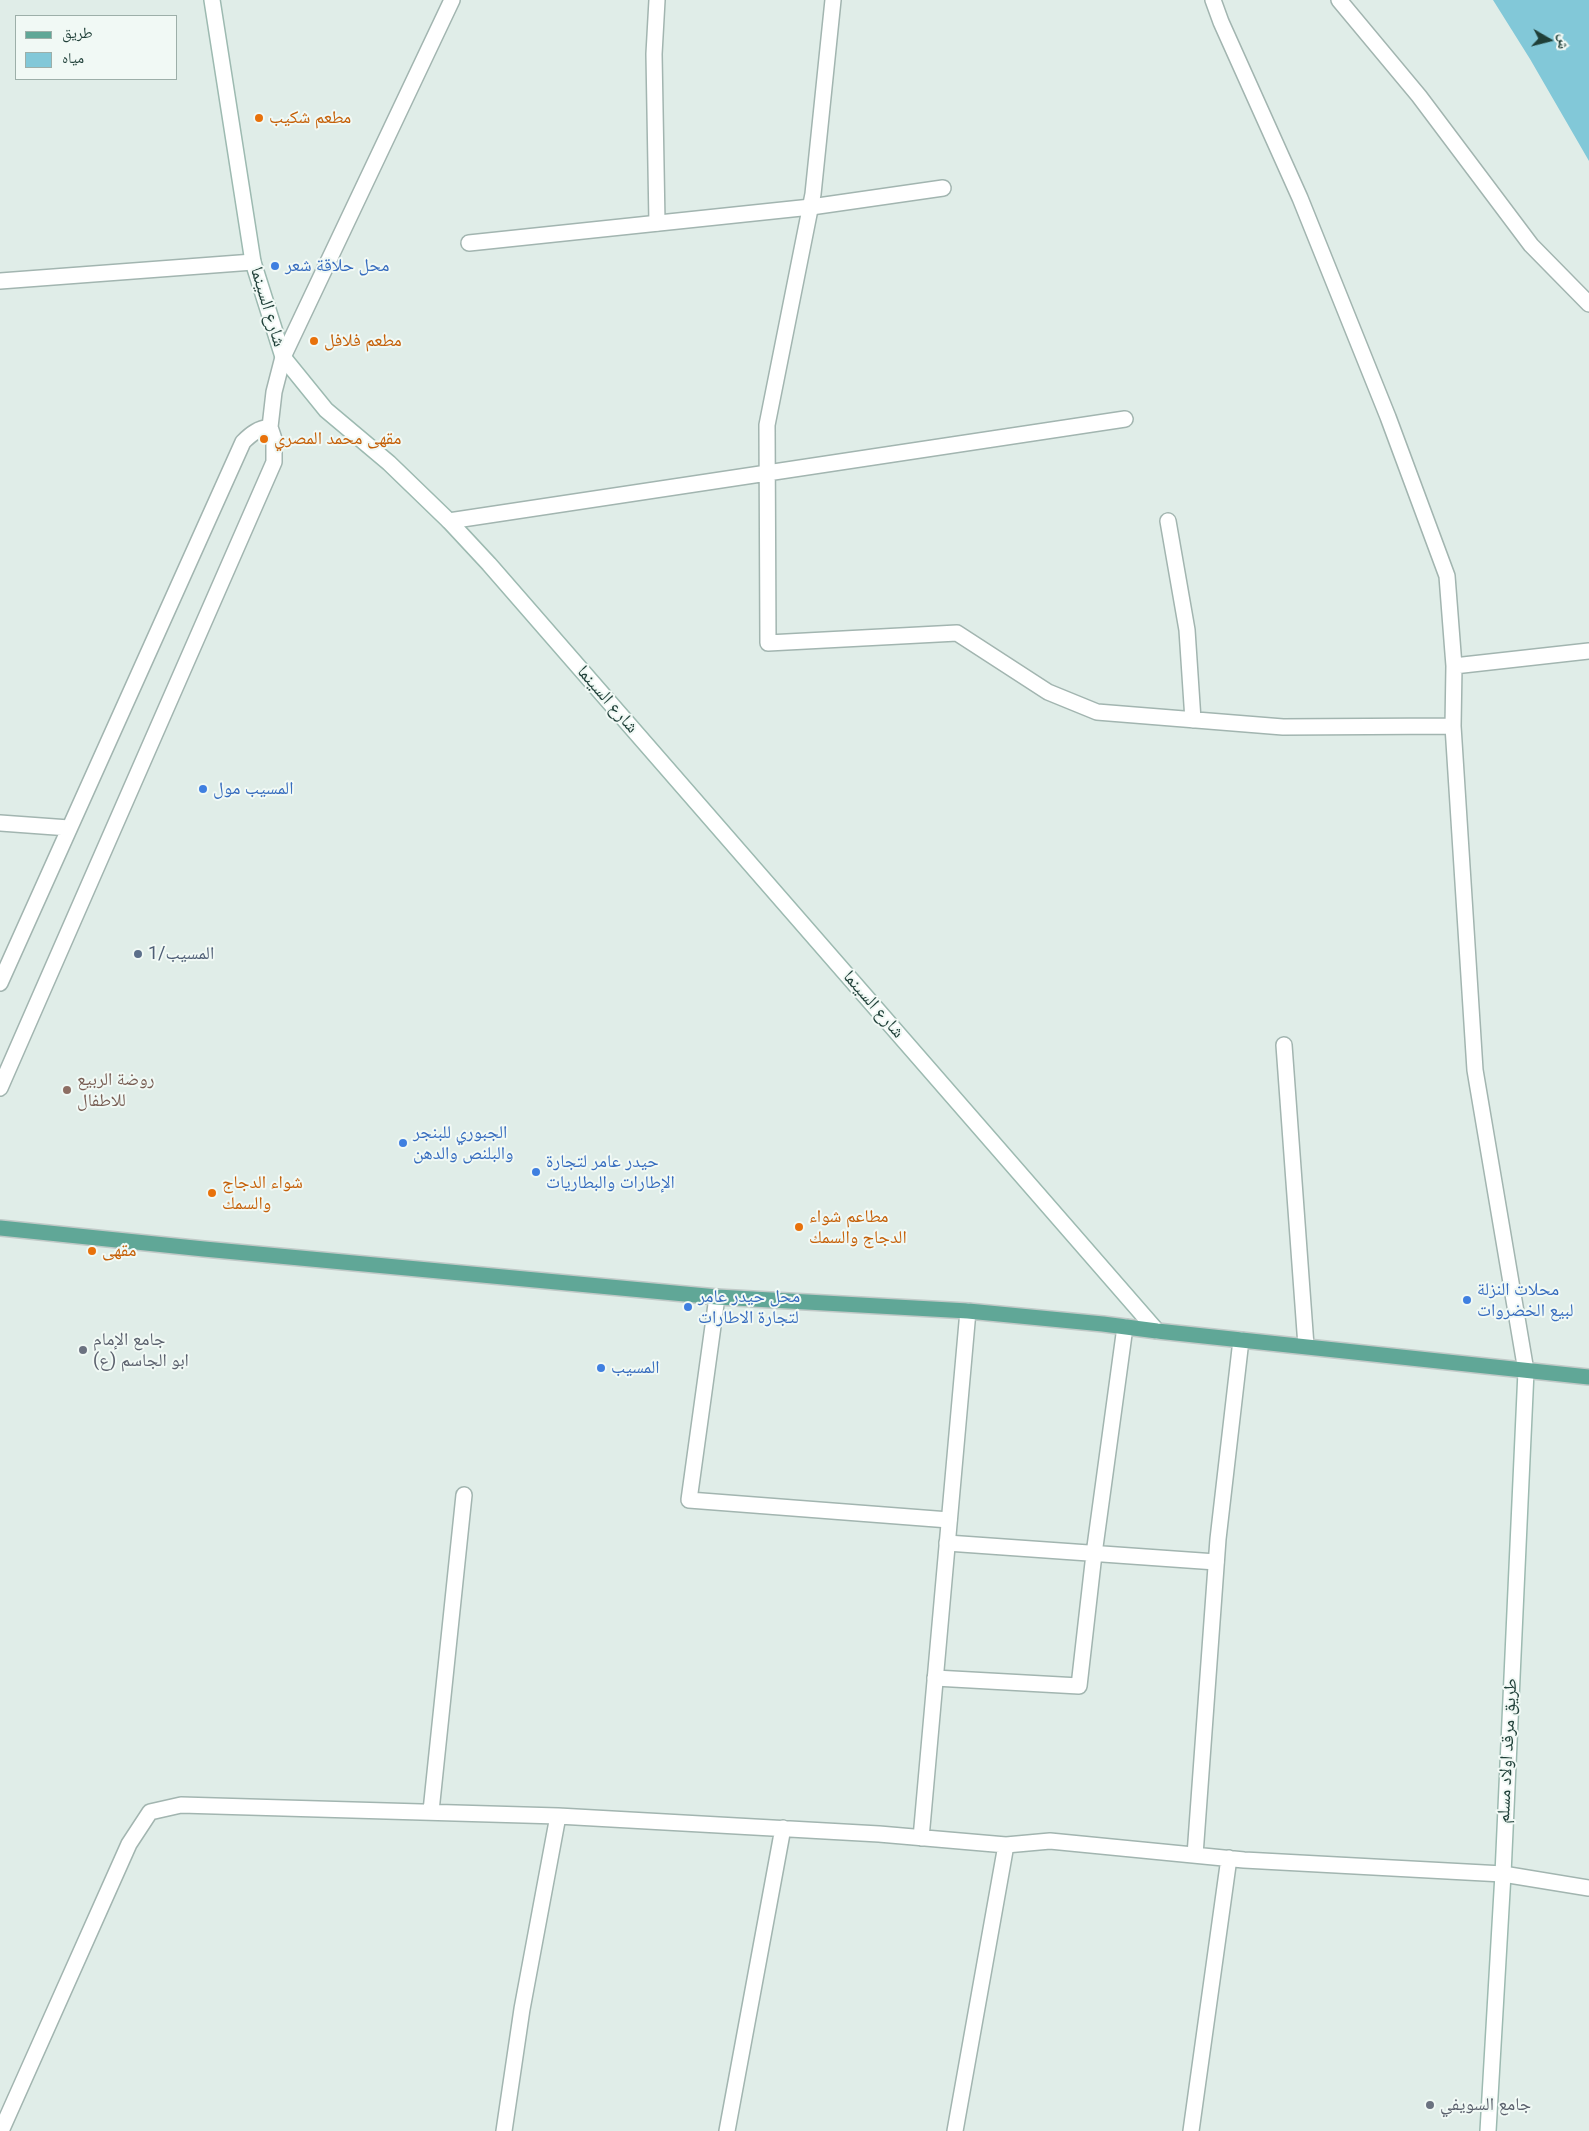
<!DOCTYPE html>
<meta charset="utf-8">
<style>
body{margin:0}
#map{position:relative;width:1589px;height:2131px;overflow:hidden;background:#e0ede8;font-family:Roboto,"Noto Naskh Arabic",sans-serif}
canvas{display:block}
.legend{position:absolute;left:15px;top:15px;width:162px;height:65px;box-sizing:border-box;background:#f1f9f5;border:1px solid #9dafa9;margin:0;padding:6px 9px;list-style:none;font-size:15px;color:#1f3f38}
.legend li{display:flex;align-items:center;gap:10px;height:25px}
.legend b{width:25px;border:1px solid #9dafa9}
.north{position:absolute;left:1524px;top:15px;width:50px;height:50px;-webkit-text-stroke:4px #f1f9f5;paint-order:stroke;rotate:98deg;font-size:14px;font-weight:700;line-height:20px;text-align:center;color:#1f3f38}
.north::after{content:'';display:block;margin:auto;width:18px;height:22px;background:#1f3f38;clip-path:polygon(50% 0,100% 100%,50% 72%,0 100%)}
</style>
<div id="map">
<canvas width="1589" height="2131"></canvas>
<ul class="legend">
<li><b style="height:6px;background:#60a797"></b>طريق</li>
<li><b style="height:14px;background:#82c8d8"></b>مياه</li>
</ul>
<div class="north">ش</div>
</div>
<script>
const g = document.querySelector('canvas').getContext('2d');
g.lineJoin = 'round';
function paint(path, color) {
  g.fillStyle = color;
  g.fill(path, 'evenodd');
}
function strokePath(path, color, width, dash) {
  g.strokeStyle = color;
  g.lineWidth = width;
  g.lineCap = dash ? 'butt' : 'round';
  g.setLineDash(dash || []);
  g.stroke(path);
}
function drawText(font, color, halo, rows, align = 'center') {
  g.font = font + ' Roboto,"Noto Naskh Arabic",sans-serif';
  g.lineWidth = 4;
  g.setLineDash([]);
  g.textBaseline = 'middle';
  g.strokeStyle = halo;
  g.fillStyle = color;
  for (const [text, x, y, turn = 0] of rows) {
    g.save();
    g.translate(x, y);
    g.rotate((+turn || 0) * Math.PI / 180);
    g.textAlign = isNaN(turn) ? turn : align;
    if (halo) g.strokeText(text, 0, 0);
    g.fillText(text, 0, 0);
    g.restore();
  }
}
paint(new Path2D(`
 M1493 0H1589V161L1530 59Z`), '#82c8d8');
const lane = new Path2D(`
 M469 243 811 207 943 188
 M717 1297 689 1500 949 1520
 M947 1543 1216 1562
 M935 1678 1079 1686 1094 1554 1125 1327`);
const street = new Path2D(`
 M833 0 813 194 767 425 768 643 957 633 1048 692 1097 712 1283 727 1453 726
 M1213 0 1221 22 1300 198 1388 417 1447 576 1454 666 1453 726 1475 1070 1526 1371
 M1339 0 1419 96 1531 245 1589 304
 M657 223 654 54 657 0
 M0 281 253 262
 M449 521 1125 419
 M1168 521 1187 630 1193 720
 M1454 666 1589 651
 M0 823 69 828
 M0 983 243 442C252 433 258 429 270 427
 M1284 1045 1306 1346
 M0 1088 274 462V439L270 427 274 392 283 357 452 0
 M431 1811 464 1495
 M921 1838 968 1311
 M1195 1855 1218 1539 1241 1340
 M1 2131 129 1844 150 1812 181 1805 558 1816 879 1834 1006 1845 1050 1841 1244 1860 1503 1874 1589 1888
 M504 2131 522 2009 558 1816
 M727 2131 783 1828
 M955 2131 1006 1845
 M1191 2131 1229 1858`);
const secondary = new Path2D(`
 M212 0 253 262 283 357 326 410 389 463 449 521 489 564 1157 1331
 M1488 2131 1503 1874 1526 1371`);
const primary = new Path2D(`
 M0 1228 204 1249 717 1297 968 1311 1103 1324 1157 1331 1589 1377`);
strokePath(lane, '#a2b5b0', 18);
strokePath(street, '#a2b5b0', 18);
strokePath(secondary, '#9dbab1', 18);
strokePath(primary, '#c0c9c7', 18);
strokePath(lane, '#fff', 15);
strokePath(street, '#fff', 15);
strokePath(secondary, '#fff', 15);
strokePath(primary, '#60a797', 15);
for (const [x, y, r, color] of [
 [259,118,5,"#e8710a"],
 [275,266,5,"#3f7fe0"],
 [314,341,5,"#e8710a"],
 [264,439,5,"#e8710a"],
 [203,789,5,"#3f7fe0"],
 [138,954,5,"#5c6f8a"],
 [67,1090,5,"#8d6e63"],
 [403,1143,5,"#3f7fe0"],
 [536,1172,5,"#3f7fe0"],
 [212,1193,5,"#e8710a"],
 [799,1227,5,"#e8710a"],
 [92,1251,5,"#e8710a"],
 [1467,1300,5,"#3f7fe0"],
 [688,1307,5,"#3f7fe0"],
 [83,1350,5,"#6b7280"],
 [601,1368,5,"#3f7fe0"],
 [1430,2105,5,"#6b7280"]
]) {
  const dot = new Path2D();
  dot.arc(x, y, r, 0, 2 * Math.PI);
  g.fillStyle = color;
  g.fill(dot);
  strokePath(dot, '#f1f9f5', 2);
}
drawText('18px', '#c56008', '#f1f9f5', [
 ["مطعم شكيب",269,118],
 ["مطعم فلافل",324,341],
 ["مقهى محمد المصري",274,439],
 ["شواء الدجاج",222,1183],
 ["والسمك",222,1204],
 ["مطاعم شواء",809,1217],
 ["الدجاج والسمك",809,1238],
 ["مقهى",102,1251]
], 'left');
drawText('18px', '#366cbe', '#f1f9f5', [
 ["محل حلاقة شعر",285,266],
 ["المسيب مول",213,789],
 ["الجبوري للبنجر",413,1133],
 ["والبلنص والدهن",413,1154],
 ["حيدر عامر لتجارة",546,1162],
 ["الإطارات والبطاريات",546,1183],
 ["محلات النزلة",1477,1290],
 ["لبيع الخضروات",1477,1311],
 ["محل حيدر عامر",698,1297],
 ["لتجارة الاطارات",698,1318],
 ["المسيب",611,1368]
], 'left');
drawText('18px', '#1f3f38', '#f1f9f5', [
 ["شارع السينما",267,307,73],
 ["شارع السينما",607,700,49],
 ["شارع السينما",873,1005,49],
 ["طريق مرقد اولاد مسلم",1508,1751,-87]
]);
drawText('18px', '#4e5e75', '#f1f9f5', [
 ["المسيب/1",148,954]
], 'left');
drawText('18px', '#785e54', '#f1f9f5', [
 ["روضة الربيع",77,1080],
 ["للاطفال",77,1101]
], 'left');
drawText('18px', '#5b616d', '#f1f9f5', [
 ["جامع الإمام",93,1340],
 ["ابو الجاسم (ع)",93,1361],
 ["جامع السويفي",1440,2105]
], 'left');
</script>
